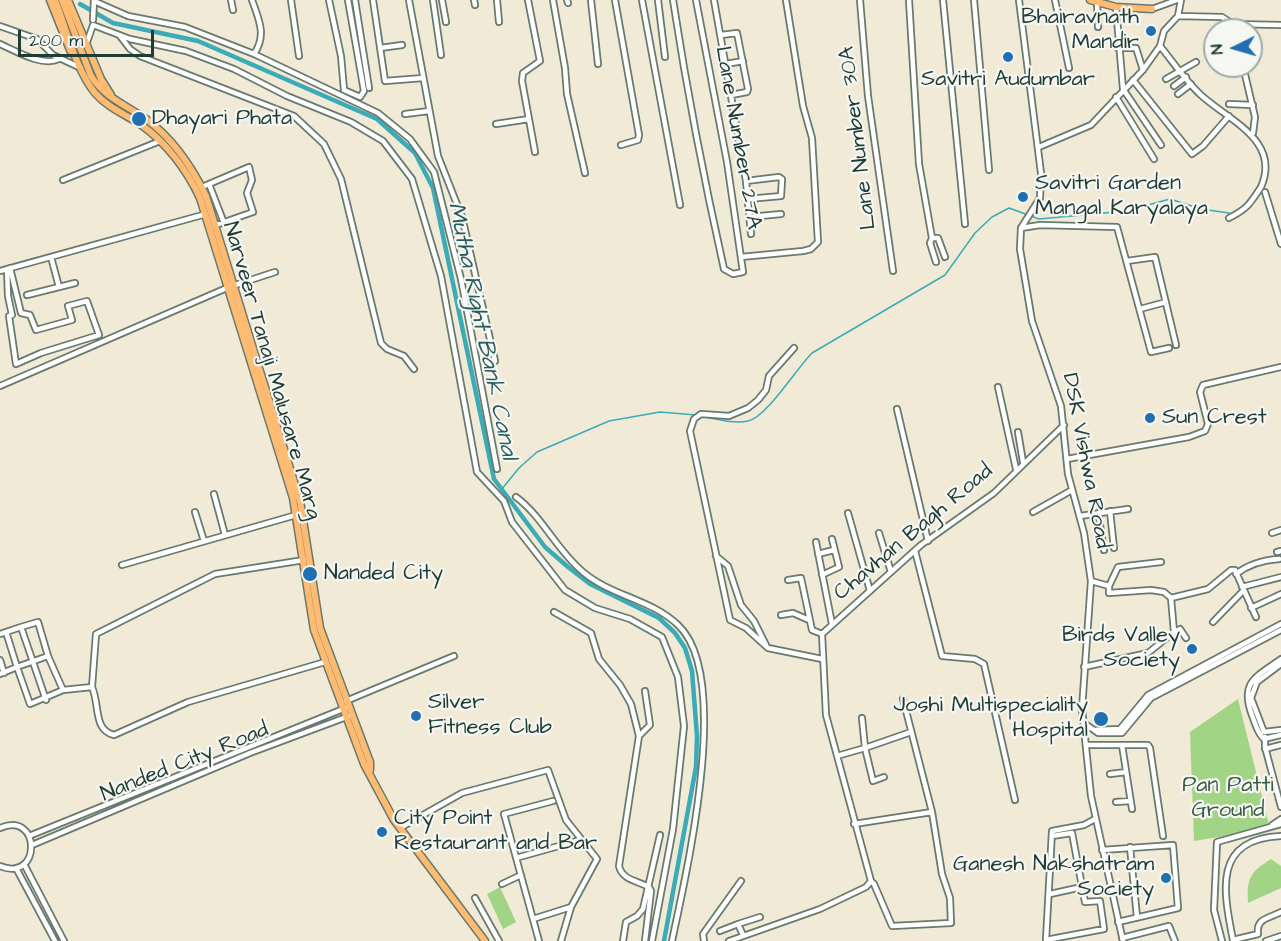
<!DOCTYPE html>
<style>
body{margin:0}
#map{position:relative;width:1281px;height:941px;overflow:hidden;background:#f1ead7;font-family:"Architects Daughter",sans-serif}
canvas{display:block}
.north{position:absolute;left:1203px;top:18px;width:60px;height:60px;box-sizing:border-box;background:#f6f6f2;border:2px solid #a0aca6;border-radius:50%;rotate:265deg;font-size:16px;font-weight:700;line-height:24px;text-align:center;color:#1f3d34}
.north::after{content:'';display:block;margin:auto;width:21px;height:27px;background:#1f6fb2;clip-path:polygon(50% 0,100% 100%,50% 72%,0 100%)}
.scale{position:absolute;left:18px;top:30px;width:136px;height:27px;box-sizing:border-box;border:3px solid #1f3d34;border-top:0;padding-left:8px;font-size:18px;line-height:21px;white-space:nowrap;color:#1f3d34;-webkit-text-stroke:4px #f6f6f2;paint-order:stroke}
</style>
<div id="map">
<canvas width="1281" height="941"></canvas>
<div class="north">N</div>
<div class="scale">200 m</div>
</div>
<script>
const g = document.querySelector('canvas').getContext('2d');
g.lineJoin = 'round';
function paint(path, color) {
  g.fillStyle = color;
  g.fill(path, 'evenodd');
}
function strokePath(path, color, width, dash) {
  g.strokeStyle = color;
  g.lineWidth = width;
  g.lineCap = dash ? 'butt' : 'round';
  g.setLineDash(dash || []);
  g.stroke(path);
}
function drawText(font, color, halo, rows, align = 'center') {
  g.font = font + ' "Architects Daughter",sans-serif';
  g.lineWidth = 4.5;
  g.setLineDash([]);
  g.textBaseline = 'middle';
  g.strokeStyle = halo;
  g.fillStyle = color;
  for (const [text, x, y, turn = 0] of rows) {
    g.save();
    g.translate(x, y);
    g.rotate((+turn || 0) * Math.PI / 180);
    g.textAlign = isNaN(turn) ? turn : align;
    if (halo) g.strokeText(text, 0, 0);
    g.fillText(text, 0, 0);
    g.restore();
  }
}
paint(new Path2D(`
 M1238 699 1270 829 1194 841 1190 732Z
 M1271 859 1281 866V888L1248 903C1247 878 1249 873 1271 859Z
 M500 887 516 922 503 929 487 894Z`), '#a1d585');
strokePath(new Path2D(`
 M701 416C715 419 734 424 748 421 766 418 796 369 812 353L945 275 975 233 992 217 1009 208 1039 219 1126 211 1170 199 1201 209 1229 213
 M501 490 519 468 537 452 609 421 660 412 696 415`), '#3babb7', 1.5);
strokePath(new Path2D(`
 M80 4 113 23 198 41 377 119 415 153 433 188 494 479 545 547 568 567 590 584 659 618 675 633 685 648 692 671 697 736 696 767 664 941`), '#3babb7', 4.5);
const minor = new Path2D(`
 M231 0 233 10
 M291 0 299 56
 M329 0 341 56 344 90 360 97 364 91 348 0
 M355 0 369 88
 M373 0 385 81 423 78
 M409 0 438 156 462 217 495 361
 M433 0 441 55
 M442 0 446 22
 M474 0 475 5
 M497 0 499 22
 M528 0 540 61 523 73 522 81 535 152
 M553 0 565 68 567 94 585 173
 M567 0 568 3
 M591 0 598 64
 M615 0 639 135 638 140 621 145
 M642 0 680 205
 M658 0 665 57
 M673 0C687 91 704 180 724 269L733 274 743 272 727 162 696 0
 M714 0 746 181 751 234
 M860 0 868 96 893 271
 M909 0 919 164 932 238 930 243 936 262
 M943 0 965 224
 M974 0 989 170
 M1019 0 1041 173 1040 198 1021 228 1020 249 1032 321 1061 406 1068 474 1084 533 1091 581 1082 709 1091 796 1123 941
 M1055 0 1069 68
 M94 1 128 16 185 27 254 54C267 35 259 20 252 0
 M1097 2 1098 27
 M1116 7 1123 89 1161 145
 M1152 9 1177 0
 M1178 16 1181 0
 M93 20 94 0
 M0 26 37 39 53 55 81 68
 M721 35 737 33 748 89 747 92 731 95
 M120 36 130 49 140 56 294 116 324 144 341 179 381 343 387 349 404 356 414 369
 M0 44C16 51 42 67 59 59
 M86 45 93 25 130 39 186 51 234 69 287 96 351 122 383 141 412 179 441 276 477 472 504 501 512 522 565 590 595 608 630 619 662 637 678 677 684 726 673 829 652 941
 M1160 46C1174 63 1186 82 1202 96 1230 121 1281 141 1261 187 1250 204 1247 209 1229 218
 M380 48 402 45
 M1118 48H1136L1143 70
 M254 54 378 113 410 139 434 172 461 279 497 469
 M726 64 743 61
 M1243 66 1255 117 1253 133
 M1166 79 1196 62
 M1133 80 1192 154 1203 146 1229 116
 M1174 86 1186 77
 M1178 94 1191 84
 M1116 97 1154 159
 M1229 104 1253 105
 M405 114 429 111
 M496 124 529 119
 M1039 147 1091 125 1143 70 1160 46 1164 31 1178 16 1222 17 1233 24 1281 25
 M63 180 160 141
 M746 181 779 177 782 179 781 196 748 199
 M209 184 224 223
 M202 187 249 167 252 180 247 193 253 212 216 225
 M1265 192 1281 244
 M750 217 781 214
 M1021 228 1040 225 1117 227 1151 352 1169 348
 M932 238H938L945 257
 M741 257 803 251 811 249 818 242 812 138 803 106 786 0
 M1127 261 1155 257 1176 345
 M7 269 8 296 12 315 9 316 16 364 41 353 99 335 87 301 68 306 72 320 36 330 30 315 21 313 10 268
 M0 271 206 214
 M59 287 75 283
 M27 295 59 287 51 257
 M1140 309 1166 302
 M794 348 769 376 766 390 758 400 748 408 729 416 701 414 694 419 690 431 730 620 746 628 768 648 822 659
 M0 386 229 287 275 272
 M998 387 1016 469
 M897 409 928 541
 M1018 432 1023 462
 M1067 459 1189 437 1205 431 1208 424 1200 392 1203 385 1281 367
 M214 494 225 535
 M516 497C543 517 557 551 583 572 611 596 651 599 678 625 733 676 686 874 672 941
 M1110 511 1114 548
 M195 512 204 541
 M1033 512 1072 490
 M848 513 870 591
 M1098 513 1104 550
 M1080 516 1128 509
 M879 533 891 572
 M1272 533 1281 530
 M816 542 832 624
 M915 551 942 656 975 659 984 664 1015 800
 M1277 552 1281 551
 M818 554 834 550
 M716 556 728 566 741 605 754 621 766 645
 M122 565 296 515
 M1236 574C1249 564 1263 560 1279 559
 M822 575 839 567 832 539
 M788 580 801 578 812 630 822 634
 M1109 586 1118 567 1161 562
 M1242 587 1281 577
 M1171 598 1208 589 1231 570H1235L1256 617
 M1251 608 1281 594
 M554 612 591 633 599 659 620 685 631 704 639 736 619 866C622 880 638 881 649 887L651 891 645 941
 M781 615 793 613 809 620
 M1213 622 1243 591
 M21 627 38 622 48 656
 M6 632 17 667 48 656 63 690
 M1174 632 1180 629 1186 638
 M0 634 21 627 46 700
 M0 660 4 673
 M1281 664 1257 682 1251 698 1264 732 1281 730
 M1084 667 1148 653 1174 632 1171 598 1164 592 1151 590 1109 593V586L1091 581
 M0 674 17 667 30 704 63 690 92 687C100 705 93 730 114 735L188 702 325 662
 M92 687 96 634 215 574 304 560
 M903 699 932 812
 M346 701 454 656
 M862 718 865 748 911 732
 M1084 723 1098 733H1122L1151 698 1281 630
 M1095 730 1120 729 1148 695 1281 624
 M639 736 650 725 645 691
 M1265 737V747L1281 807
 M1264 739C1258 734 1256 726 1253 718 1239 683 1254 678 1281 659
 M1264 739 1281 735
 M1086 745H1122L1132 809
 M1122 745H1148L1150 748 1163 836
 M1265 749 1281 745
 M837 756 865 748 873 781 884 777
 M1110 774 1126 772
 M1116 802 1130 801
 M854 824 932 812 942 874 950 898 951 923 892 926 874 884 871 881
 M1272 825 1281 819
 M0 828C41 810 42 883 0 866
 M400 828 462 793 548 770 566 820 597 859 571 907 533 919
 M29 836 348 707
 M1052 836 1072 833 1085 902 1100 901 1104 929 1046 940 1052 831 1084 825 1095 819
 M1281 836C1213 839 1223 890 1233 940L1258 934C1256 918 1268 919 1281 912
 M32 845 250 753 349 716
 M1130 847 1137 917
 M1102 850 1173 845 1178 908 1118 922
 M516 858 580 840
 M24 864 64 941
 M16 868 55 941
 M502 884 521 875
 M1050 894 1082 887
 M475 898 499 941
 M720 931 738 924
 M743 935 738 924 760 917
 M1122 938 1169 926 1175 941
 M539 941 504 814 553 801
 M561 941 571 907
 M623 941 626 922 637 916 643 909 660 835
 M704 941 703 934 741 881
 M729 941 820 909 866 887 871 881 826 715 822 634 921 545 994 493 1064 425
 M1222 941 1214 910 1217 842 1281 824
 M1266 941 1281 936`);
const major = new Path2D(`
 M50 0 70 50 75 56
 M55 0C66 28 76 70 95 93 107 107 124 114 140 124 166 142 187 170 200 198L293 498 314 630 364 764 394 820 485 941
 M62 0 91 76C105 98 126 105 146 119 172 138 192 167 206 196L300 501 320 628 370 762V770
 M68 0 101 79 111 95
 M1090 0 1116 7 1152 9`);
strokePath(minor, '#687a6d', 8);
strokePath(major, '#687a6d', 9);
strokePath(minor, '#fff', 4.5);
strokePath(major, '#ffbb71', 6);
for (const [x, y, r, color] of [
 [1151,31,6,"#1f6fb2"],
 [1008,57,6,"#1f6fb2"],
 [139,119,8,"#1f6fb2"],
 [1023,197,6,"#1f6fb2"],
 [1150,418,6,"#1f6fb2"],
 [310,574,8,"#1f6fb2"],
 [1192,649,6,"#1f6fb2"],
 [416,716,6,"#1f6fb2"],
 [1101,719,8,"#1f6fb2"],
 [382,832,6,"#1f6fb2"],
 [1166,878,6,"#1f6fb2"]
]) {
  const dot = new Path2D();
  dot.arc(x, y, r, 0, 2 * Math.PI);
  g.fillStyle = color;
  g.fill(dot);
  strokePath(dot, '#f6f6f2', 2);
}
drawText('22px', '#1f3d34', '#f6f6f2', [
 ["Bhairavnath",1139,18,"right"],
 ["Mandir",1139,43,"right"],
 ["Savitri Audumbar",1008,80,"center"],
 ["Dhayari Phata",152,119],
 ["Savitri Garden",1035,184],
 ["Mangal Karyalaya",1035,209],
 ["Sun Crest",1162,418],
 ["Nanded City",324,574],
 ["Birds Valley",1180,636,"right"],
 ["Society",1180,661,"right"],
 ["Silver",428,703],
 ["Fitness Club",428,728],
 ["Joshi Multispeciality",1088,706,"right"],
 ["Hospital",1088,731,"right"],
 ["City Point",394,819],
 ["Restaurant and Bar",394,844],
 ["Ganesh Nakshatram",1154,865,"right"],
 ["Society",1154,890,"right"]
], 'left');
drawText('22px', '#1f3d34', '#f6f6f2', [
 ["Lane Number 27A",737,138,80],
 ["Lane Number 30A",859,138,-97],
 ["Narveer Tanaji Malusare Marg",271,371,74],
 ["DSK Vishwa Road",1085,461,79],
 ["Chavhan Bagh Road",914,533,-40],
 ["Nanded City Road",185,763,-22]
]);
drawText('22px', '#395b44', '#f6f6f2', [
 ["Pan Patti",1228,786],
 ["Ground",1228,811]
]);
drawText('italic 24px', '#275e5b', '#f6f6f2', [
 ["Mutha Right Bank Canal",481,331,78]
]);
</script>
